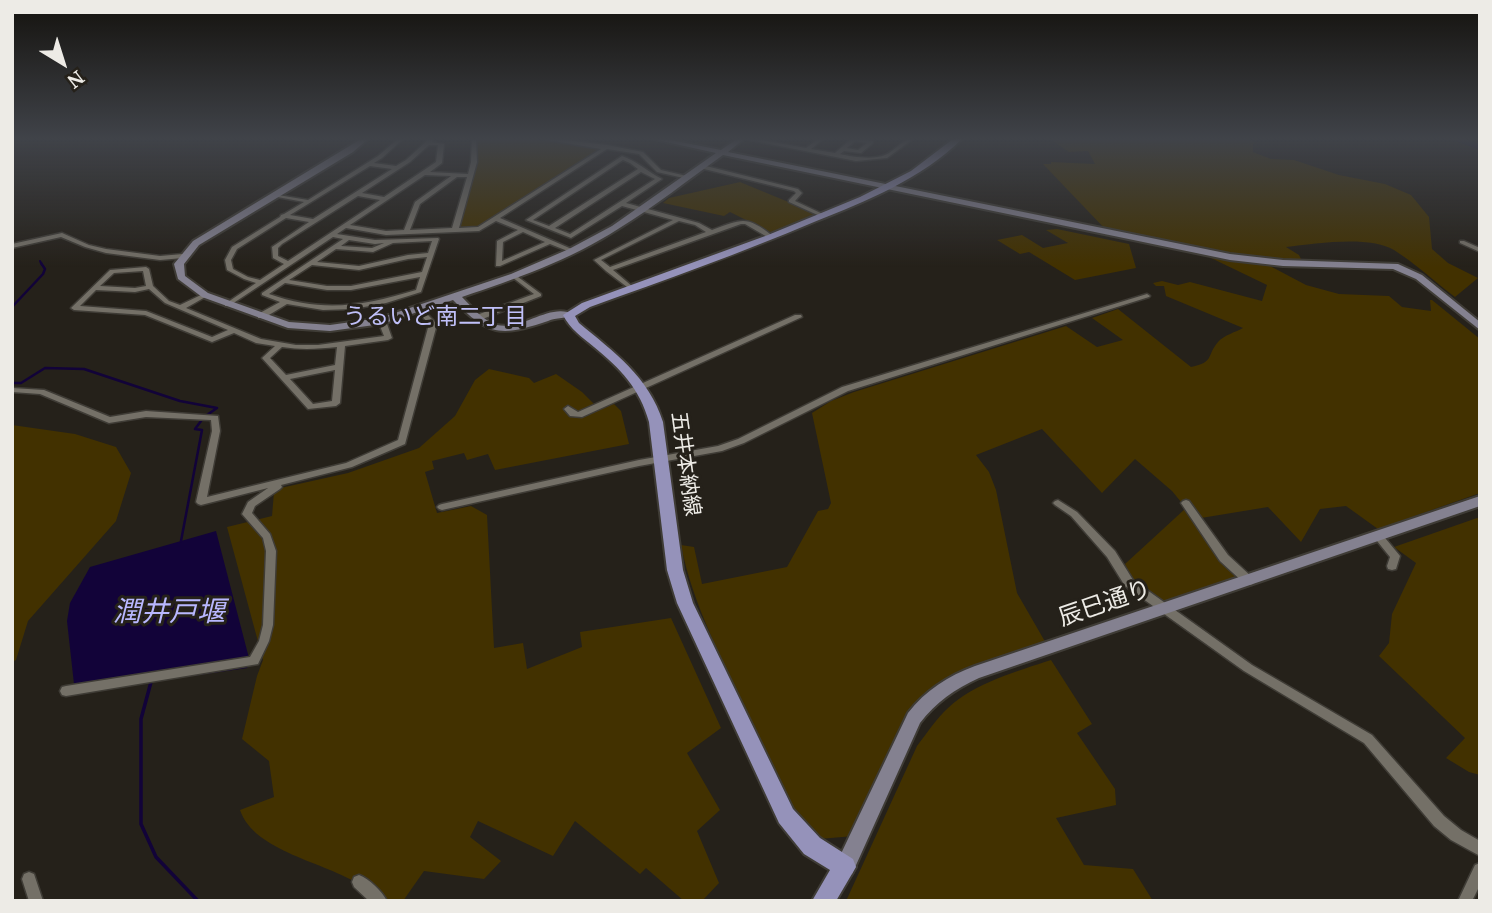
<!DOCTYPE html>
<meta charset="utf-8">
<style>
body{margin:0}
#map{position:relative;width:1492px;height:913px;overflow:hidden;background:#25211a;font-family:"Noto Serif",serif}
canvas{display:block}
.frame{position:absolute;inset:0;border:14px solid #edebe6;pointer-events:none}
.north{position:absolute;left:28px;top:28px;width:70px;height:70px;-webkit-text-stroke:5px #25211a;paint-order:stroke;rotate:142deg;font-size:19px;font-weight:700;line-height:28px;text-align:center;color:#edebe6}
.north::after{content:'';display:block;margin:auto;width:24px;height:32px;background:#edebe6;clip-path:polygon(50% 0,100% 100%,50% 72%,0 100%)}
</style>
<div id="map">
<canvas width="1492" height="913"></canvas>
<div class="frame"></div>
<div class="north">N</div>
</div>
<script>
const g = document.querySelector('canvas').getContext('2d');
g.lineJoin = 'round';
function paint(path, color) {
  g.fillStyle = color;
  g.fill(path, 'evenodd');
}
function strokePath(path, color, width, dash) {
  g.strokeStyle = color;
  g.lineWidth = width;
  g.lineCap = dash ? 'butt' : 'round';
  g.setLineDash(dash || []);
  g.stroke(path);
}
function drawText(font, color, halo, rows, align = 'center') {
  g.font = font + ' "Noto Serif","Noto Sans JP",serif';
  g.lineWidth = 6;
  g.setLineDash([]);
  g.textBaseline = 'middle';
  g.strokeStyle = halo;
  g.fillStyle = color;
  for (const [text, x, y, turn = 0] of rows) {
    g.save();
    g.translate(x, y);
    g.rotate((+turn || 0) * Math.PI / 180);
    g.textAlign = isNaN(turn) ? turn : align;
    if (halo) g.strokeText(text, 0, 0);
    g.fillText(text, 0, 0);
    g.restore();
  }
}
paint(new Path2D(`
 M477 139H531L602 149 480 229 459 230 476 162Z
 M1050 139H1246L1257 143 1253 144V152L1271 159 1294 160 1339 175 1385 184 1411 195 1429 217 1432 249 1448 263 1478 278 1455 297C1435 282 1415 263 1394 250 1368 235 1315 244 1286 247L1299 255 1302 261 1251 258 1107 231 1043 164H1051V162L1095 164 1088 151 1069 152Z
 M740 182 820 215 774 234 730 212 724 216 663 203 669 198Z
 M1057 229 1129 244 1136 268 1075 280 1029 252 1020 254 997 240 1022 235 1043 248 1068 243 1046 230Z
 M1209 257 1270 266 1306 285 1339 294 1389 296 1402 307 1431 311 1430 300H1432L1480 339V493L1378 529 1346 506 1320 509 1301 542 1268 507 1195 519 1241 579 1157 607 1126 576 1129 573 1125 564 1186 508 1172 491 1135 459 1102 493 1042 429 976 455 989 472 996 490 1017 593 1047 645 962 671 944 682 854 836 819 839C785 807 770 761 750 719 724 662 693 607 681 545L694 547 702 584 787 567 818 511 828 509 831 503 812 413 831 401 854 392 1066 326 1097 347 1123 340 1092 318 1118 309 1191 367C1215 362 1206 356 1218 342 1224 335 1236 332 1243 328L1166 296 1164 286H1156L1153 283 1162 281 1178 285 1190 282 1262 301 1267 285Z
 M489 369 529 378 534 383 556 374 582 392 599 409 614 404 621 411 629 444 495 470 488 454 467 460 464 453 432 461 434 469 425 472 437 513 471 506 487 515 494 648 523 643 527 669 582 647 580 632 671 618 721 728 687 753 720 810 697 831 719 883 702 901H684L646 868 640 874 575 821 553 856 478 821 470 837 501 861 484 879 424 871 403 901H376C371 896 366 890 360 885 326 862 254 852 240 810L274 797 269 761 242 739 257 676 263 660 227 527 272 516 274 492 276 489 348 473 419 448 455 416 475 380Z
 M12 425 75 434 116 447 131 473 116 521 28 621 16 660 12 662Z
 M1477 518 1480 519V775L1469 772 1446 758 1465 738 1379 656 1389 643 1392 614 1416 563 1394 547Z
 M1051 660 1092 724 1077 733 1115 789 1116 805 1056 818 1084 865 1133 869 1153 901H846L917 746C927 733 936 719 948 708 974 683 1018 671 1051 660Z`), '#423100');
paint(new Path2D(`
 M216 531 250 662 247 668 75 693 67 621 70 603 90 567Z`), '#120339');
strokePath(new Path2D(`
 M40 261 42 265`), '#120339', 2);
strokePath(new Path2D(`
 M12 307 43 274 45 269 41 263
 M12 383H21L45 368 84 369 180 401 217 408 204 417 195 429 202 430 181 541`), '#120339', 2.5);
strokePath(new Path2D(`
 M151 682 141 719V824L156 857 198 901`), '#120339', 3.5);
paint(new Path2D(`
 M1450 139H1464L1480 144V150Z`), '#120339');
const street = new Path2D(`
 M398 139H403L382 158 374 163 396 166 406 160 429 139H432L433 140 432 142 444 144 442 163 430 172 468 174 471 162 472 139H476L477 162 459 228 478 227 601 149 548 140 546 139H556L607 145 643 152 661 170 691 177 688 179 657 172 639 154 607 149 500 218 574 250V252H570L550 244 500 266H496L497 241 518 230 496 221 479 231 386 235 346 228 337 234 375 240 438 238 439 239 421 292 386 303 353 309 323 310 287 304 264 318H258V314L280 302 262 295V293L343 239 333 237 229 306H225V304L256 283 244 279 227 270 225 260 232 247 280 217 281 215 284 214 304 202 272 196V194L308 200 378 156ZM429 145H438L436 162 384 197 362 193 410 162ZM370 166 392 169 313 219 290 215ZM425 175 451 176 415 202 404 230 386 231 350 225ZM457 177H467L452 228 410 230 420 204ZM358 196 380 200 288 261 278 256V248L282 244ZM286 218 309 222 272 247 273 258 284 264 260 280 248 277 233 269 231 260 237 249ZM523 232 545 242 502 261 503 242ZM349 240 375 244 384 243 372 248 341 246ZM432 241 428 253 408 255 359 266 317 262 336 249 373 252 393 243ZM427 257 422 272 351 286H327L289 280 312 265 359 270 408 259ZM420 277 416 290C363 306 323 313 269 294L285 283 327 290H351Z
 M747 139H756L806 148 818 139H823L811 149 835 153 851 139 873 141V143L861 153 844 151 840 154C852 157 873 160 885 155 895 151 902 139 913 139L887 158 856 161 749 140ZM855 141 867 143 858 150 847 148Z
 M622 156C637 161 648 172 662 179L626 203 699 223 712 230C743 219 746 215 774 237L769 238 745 224H741L613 270 633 287 634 288 631 290 606 271 594 260 673 220 622 206 571 238 526 220ZM623 160 630 163 638 169 549 226 533 220ZM641 172 655 179 570 234 555 228ZM679 221 695 225 706 232 610 267 601 260Z
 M702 165 798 189 802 193 795 201 827 216 822 217 789 202V200L796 193 794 191 700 168V166Z
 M62 233 89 245 106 249 160 256 183 254 186 256 183 258 160 260 106 253 85 247 61 237 12 248V244Z
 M1460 241H1464L1480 248V252L1460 243Z
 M146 267 149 269 153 286 169 301 180 305 203 294H207V296L186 308 261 339 296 345H318L384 336 378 321 382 319 386 321 392 338 388 340 345 346 340 403 336 406 308 409 262 358 275 346 256 343 234 333 212 342 145 315 74 310 71 308 110 270ZM143 271 146 286 135 288 100 286 114 273ZM149 289 165 303 228 330 212 337 146 311 80 306 96 290 135 292ZM282 347C301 350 318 349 337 347L335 365 286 375 270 358ZM335 370 332 401 313 404 290 379Z
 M514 274 541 294V296L480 320H474V316L534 294 512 277 511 276Z
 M1147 294 1150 296 1149 297 848 391 744 443 722 451 639 466 442 510 439 509 437 507 439 505 442 504 639 460 718 446 738 439 842 387Z
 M420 308 422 309 437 324 405 444 352 467 281 485 282 487 280 489 255 506 252 513 270 534 276 551 273 625 269 641 258 664 66 696 62 695 60 691 62 687 66 686 250 657 259 641 263 625 266 551 263 538 242 514 248 502 268 488 201 505 198 504 196 502 212 431 211 420 146 417 109 423 40 394 12 392V388L44 390 110 417 146 411 218 416 220 431 207 497 346 463 398 440 429 324 416 310Z
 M795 315H801L802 317 582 417 570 416 564 409 568 406 578 412Z
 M1058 500 1077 512 1115 551 1133 580 1252 665 1372 735 1444 816 1461 830 1480 841V856L1451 840 1434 826 1364 743 1244 671 1125 586 1107 557 1071 516 1055 505 1053 503 1055 501Z
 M1186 500 1189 501 1228 555 1253 578 1254 581 1253 584 1249 585 1245 584 1220 561 1181 503 1183 501Z
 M1378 532 1381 533 1400 556 1396 569 1392 570 1388 569 1387 566 1390 557 1373 536 1375 533Z
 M1480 863V885L1472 901H1458L1475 865Z
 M29 872 34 874 43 901H29L22 879 24 874Z
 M359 875C369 879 382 891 387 901H369L354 887 352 882 354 877Z`);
const secondary = new Path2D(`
 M361 139H368L353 152 199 245 184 264 185 276 208 293 289 322 330 325 380 318 511 274 569 249 612 226 716 153 653 139H665L721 150 737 139H744L728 152 1230 254 1283 260 1398 264 1422 275 1480 322V330L1416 279 1393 269 1283 266 1230 260 723 155C688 180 654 207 618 229 570 260 515 279 462 297 472 307 483 321 497 325 522 331 552 301 574 315 567 319 556 317 548 321 500 337 489 336 453 300L382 324 330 331 288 328 202 297 178 279 174 264 193 241Z
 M1480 496V506L979 678C955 689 936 702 920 723L852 874 845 877 838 874 835 867 838 860 908 713C926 690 948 676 975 666Z`);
const primary = new Path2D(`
 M953 139H962C921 179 867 201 814 222 741 253 665 280 590 307L575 316 579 323C614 352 649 377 663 422L683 570 693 603 793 809 820 838 853 859 856 867 836 901H812L830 870 804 854 779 823 677 603 667 570 649 422C640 389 620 368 594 347 582 337 570 329 563 315L582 303 768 235 860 197 911 171Z`);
strokePath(street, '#3f3c36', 3);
strokePath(secondary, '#3f3c36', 4);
strokePath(primary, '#3f3c36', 4);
paint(street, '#747067');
paint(secondary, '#848190');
paint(primary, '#9592ba');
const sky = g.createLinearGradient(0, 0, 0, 267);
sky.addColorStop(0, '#14120e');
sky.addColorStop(0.52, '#404349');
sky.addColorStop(1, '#40434900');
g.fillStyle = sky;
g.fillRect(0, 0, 1492, 267);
drawText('21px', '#edebe6', '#25211a', [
 ["五井本納線",685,464,82]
]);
drawText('23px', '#c0c0f9', '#25211a', [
 ["うるいど南二丁目",435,317]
]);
drawText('24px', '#edebe6', '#25211a', [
 ["辰巳通り",1105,604,-19]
]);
drawText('italic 28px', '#b8b7fe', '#25211a', [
 ["潤井戸堰",169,613]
]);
</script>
